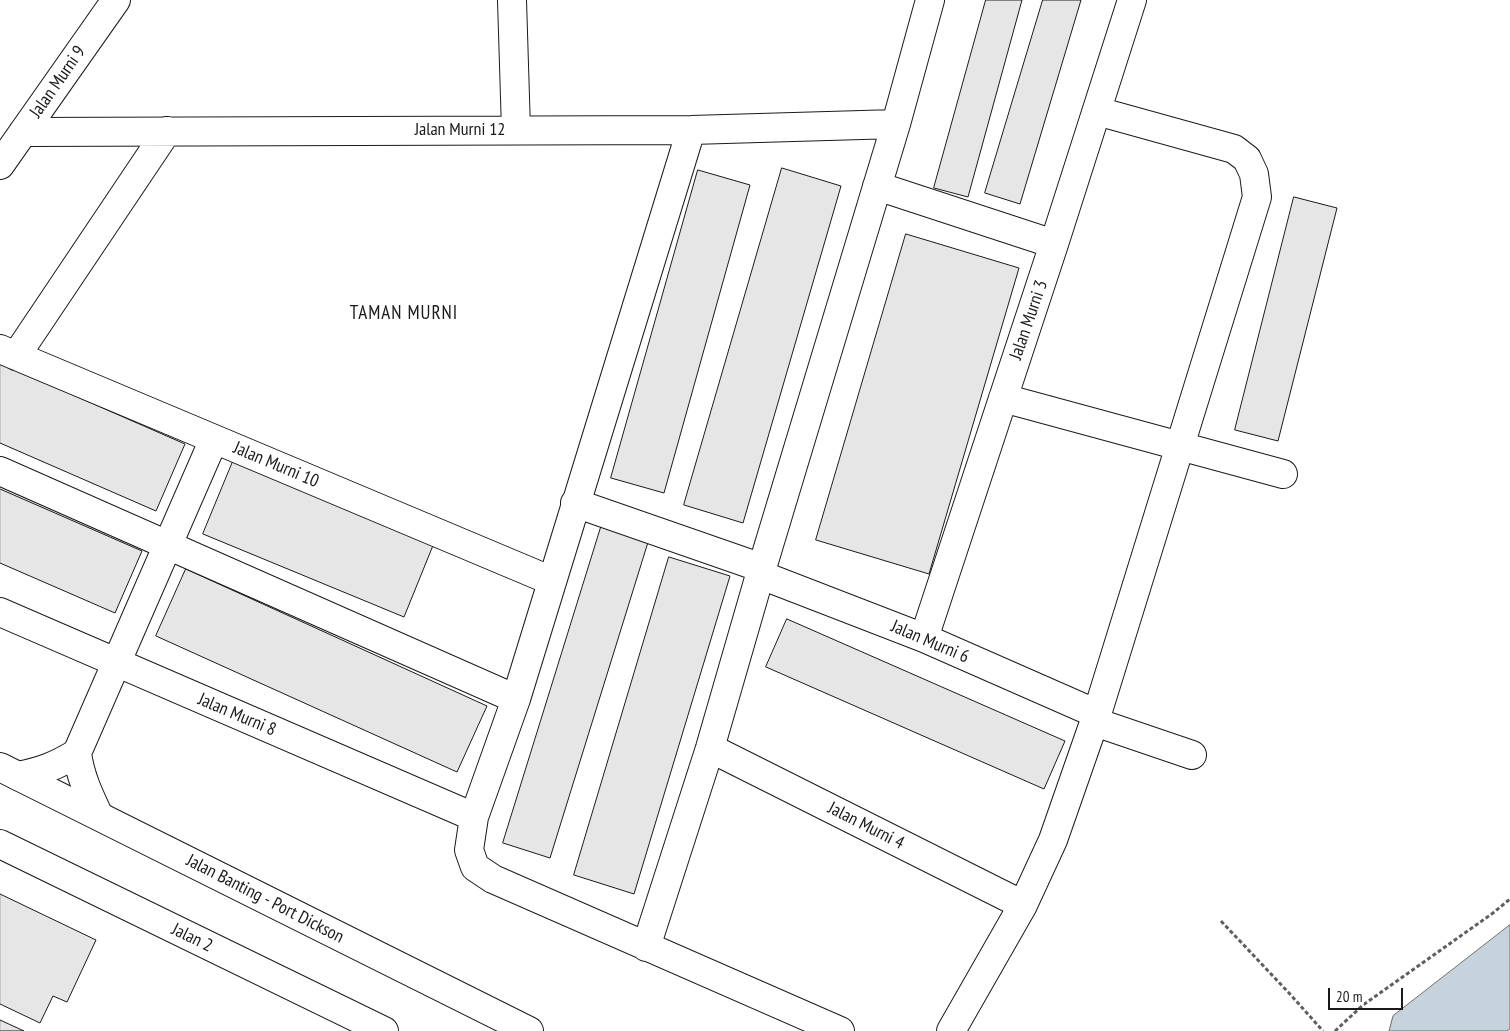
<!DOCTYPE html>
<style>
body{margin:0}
#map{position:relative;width:1510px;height:1031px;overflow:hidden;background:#fff;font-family:"PT Sans Narrow",sans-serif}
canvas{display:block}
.scale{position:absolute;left:1328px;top:988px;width:75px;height:22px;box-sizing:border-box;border:2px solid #1a1a1a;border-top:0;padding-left:6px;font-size:15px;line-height:18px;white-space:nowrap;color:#1a1a1a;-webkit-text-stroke:4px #fff;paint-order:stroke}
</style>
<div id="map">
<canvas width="1510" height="1031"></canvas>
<div class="scale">20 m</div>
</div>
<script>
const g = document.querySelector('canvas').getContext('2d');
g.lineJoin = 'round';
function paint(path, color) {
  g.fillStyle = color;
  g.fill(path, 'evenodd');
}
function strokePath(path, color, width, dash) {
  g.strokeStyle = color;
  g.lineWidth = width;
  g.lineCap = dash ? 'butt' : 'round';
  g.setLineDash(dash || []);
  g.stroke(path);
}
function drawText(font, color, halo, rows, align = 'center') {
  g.font = font + ' "PT Sans Narrow",sans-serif';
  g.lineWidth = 4;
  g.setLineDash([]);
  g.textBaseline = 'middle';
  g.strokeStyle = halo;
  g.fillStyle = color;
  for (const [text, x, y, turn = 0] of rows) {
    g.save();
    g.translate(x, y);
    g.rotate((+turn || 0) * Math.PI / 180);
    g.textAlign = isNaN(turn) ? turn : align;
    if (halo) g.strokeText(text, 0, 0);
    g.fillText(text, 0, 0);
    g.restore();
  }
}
const water = new Path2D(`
 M1510 925V1029L1507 1031H1389L1393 1016Z`);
paint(water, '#c6d2dc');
strokePath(water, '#6a6a6a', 1);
const building = new Path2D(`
 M986 0H1022L968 197 934 188Z
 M1043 0H1081L1020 204 985 193Z
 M782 168 841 186 743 523 684 505Z
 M698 170 750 185 664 493 611 478Z
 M1294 197 1337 208 1278 441 1235 430Z
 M906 234 1019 268 929 574 816 540Z
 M0 363 185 444 156 511 0 443Z
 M234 459 434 543 404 617 203 534Z
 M0 489 142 551 115 613 0 563Z
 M602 524 649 539 550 858 503 843Z
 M669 557 730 576 634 894 574 875Z
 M186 569 487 706 457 772 156 636Z
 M787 619 1065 741 1044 789 766 667Z
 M0 894 96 940 67 1002 53 996 40 1023 0 1004Z
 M0 1020 24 1031H0Z`);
paint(building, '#e6e6e6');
strokePath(building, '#1a1a1a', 1);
const minor = new Path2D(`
 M512 0 516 130
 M691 130 516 699 474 817 469 850 475 867 493 879 840 1031
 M23 132 691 130 896 124
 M0 165 116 0
 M877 186 1054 244
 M0 349 552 581
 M16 356 167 131
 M1003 398 1283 474
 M0 471 516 699
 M575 503 762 568
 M761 575 924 638 1097 714
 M0 612 474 817
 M924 638 1054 244 1132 0
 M1095 722 1192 755
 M710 748 1023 905
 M18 776C42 771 56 766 77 753
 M99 816C89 795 80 776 77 753L214 439
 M0 844 384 1031
 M646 947 710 748 762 568 896 124 930 0
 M951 1031 1023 905 1053 840 1097 714 1257 197 1254 174 1247 159 1234 149 1097 111`);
const major = new Path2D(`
 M0 767 529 1031`);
strokePath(minor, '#1a1a1a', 30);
strokePath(major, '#1a1a1a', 30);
strokePath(new Path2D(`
 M1221 921 1289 993 1323 1031
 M1335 1031 1363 1005 1493 913 1510 899`), '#5f5f5f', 3, [4, 2.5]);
strokePath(minor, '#fff', 28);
strokePath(major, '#fff', 28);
drawText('18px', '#1a1a1a', '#fff', [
 ["Jalan Murni 9",58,82,-55],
 ["Jalan Murni 12",460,130],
 ["Jalan Murni 3",1029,320,-71],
 ["Jalan Murni 10",276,465,23],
 ["Jalan Murni 6",930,642,23],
 ["Jalan Murni 8",237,715,23],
 ["Jalan Murni 4",866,826,27],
 ["Jalan Banting - Port Dickson",265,899,27],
 ["Jalan 2",192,938,26]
]);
g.letterSpacing = '1px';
drawText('19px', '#1a1a1a', '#fff', [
 ["TAMAN MURNI",404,314]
]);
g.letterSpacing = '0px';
</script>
